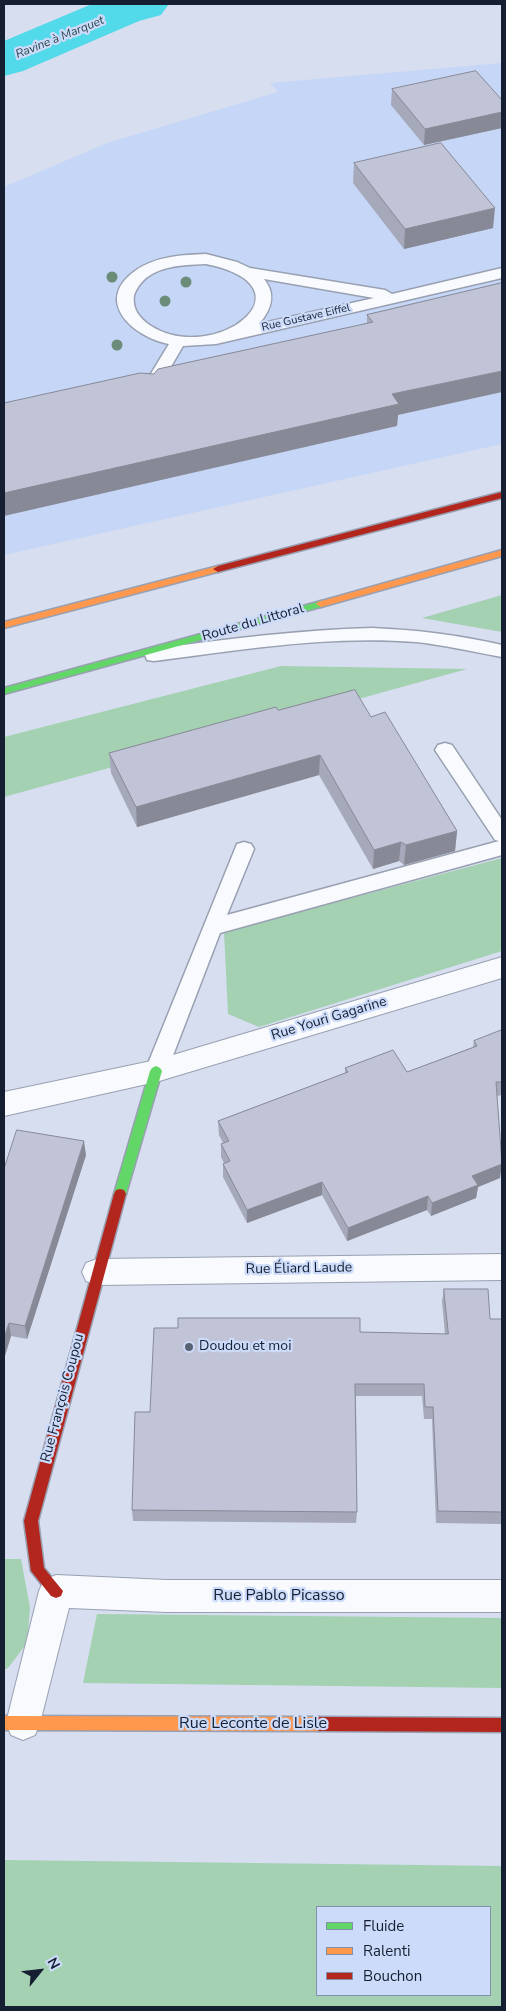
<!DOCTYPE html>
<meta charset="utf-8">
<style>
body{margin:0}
#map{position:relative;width:506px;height:2011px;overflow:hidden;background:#d6def0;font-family:"Nunito Sans",sans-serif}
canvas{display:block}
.frame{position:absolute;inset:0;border:5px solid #161f31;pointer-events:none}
.legend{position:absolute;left:316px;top:1906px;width:175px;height:90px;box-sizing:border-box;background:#ccdbfa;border:1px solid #8390aa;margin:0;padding:6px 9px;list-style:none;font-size:15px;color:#161f31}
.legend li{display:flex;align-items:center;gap:10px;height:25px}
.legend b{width:25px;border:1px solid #8390aa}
.north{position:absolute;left:15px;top:1946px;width:50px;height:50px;-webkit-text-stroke:4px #ccdbfa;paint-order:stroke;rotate:61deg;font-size:14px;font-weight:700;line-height:20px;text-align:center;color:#161f31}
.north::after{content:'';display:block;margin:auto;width:18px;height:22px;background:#161f31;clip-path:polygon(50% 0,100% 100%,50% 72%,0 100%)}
</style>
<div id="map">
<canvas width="506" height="2011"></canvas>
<div class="frame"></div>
<ul class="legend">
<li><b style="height:6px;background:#63d668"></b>Fluide</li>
<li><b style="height:6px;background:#ff974d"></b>Ralenti</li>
<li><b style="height:6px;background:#b3261e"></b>Bouchon</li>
</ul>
<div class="north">N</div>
</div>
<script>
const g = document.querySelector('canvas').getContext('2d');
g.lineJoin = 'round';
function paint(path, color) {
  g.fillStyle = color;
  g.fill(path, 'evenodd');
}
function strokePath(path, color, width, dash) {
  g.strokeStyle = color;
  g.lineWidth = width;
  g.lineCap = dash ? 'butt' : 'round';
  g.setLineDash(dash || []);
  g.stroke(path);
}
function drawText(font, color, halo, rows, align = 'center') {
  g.font = font + ' "Nunito Sans",sans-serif';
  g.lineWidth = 4.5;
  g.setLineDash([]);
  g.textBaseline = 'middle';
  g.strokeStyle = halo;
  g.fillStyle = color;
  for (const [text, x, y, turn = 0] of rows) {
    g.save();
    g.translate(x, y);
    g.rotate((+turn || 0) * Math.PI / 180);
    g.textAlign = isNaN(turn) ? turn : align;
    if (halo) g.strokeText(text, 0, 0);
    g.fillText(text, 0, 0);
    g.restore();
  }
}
paint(new Path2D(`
 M502 63V444L4 555V187L107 143 278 92 270 83Z`), '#c6d6f7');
paint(new Path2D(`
 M502 595V632L422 618Z
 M281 666 467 669 4 797V737Z
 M502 858V951L259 1027 228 1014 224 932Z
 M4 1559H21L30 1608 27 1643 8 1668 4 1670Z
 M97 1614 502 1618V1688L83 1683Z
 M4 1860 502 1866V2007H4ZM490 1907V1995H317V1907Z`), '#a4d1b1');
paint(new Path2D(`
 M92 4H169L161 15 139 21 23 71 4 76V41Z`), '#52d9ea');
const lane = new Path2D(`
 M206 254 237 262 250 268 385 290 392 294 502 268V278L216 344 183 346 155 394H143L141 390 169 344C133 337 93 301 135 271 155 256 183 255 206 254ZM206 264C318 287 215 366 151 326 139 318 132 309 134 295 145 266 179 265 206 264ZM264 279 374 298 259 324C271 310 277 295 264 279Z
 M372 628C417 630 459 635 502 645V657C473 652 445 645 416 642 329 635 240 650 154 661L147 660 145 655 147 650 154 649C227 639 299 630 372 628Z
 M445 743 452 745 502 820V855L220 933 167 1071 164 1077 156 1080 148 1077 145 1071 237 844 244 842 251 844 254 849 227 915 499 841 495 840 435 750 438 745Z`);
const street = new Path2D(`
 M502 957V978L156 1082 4 1116V1092L156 1060Z
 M502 1254V1280L97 1285 86 1281 82 1272 86 1263 97 1259Z
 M56 1575 167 1580H502V1612H167L69 1608 40 1723 35 1735 23 1740 11 1735 6 1723 39 1591 44 1580Z`);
const fast = new Path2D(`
 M321 601 326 604 324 606 4 694V688Z
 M156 1066 160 1068 162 1071 126 1194 124 1198 120 1199 116 1198 114 1194 150 1071 152 1068Z`);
const slow = new Path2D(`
 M502 550V556L321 607 316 604 318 602Z
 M218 566 221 567V571L4 628V622Z
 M4 1716 319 1717 324 1719 326 1724 324 1729 319 1731 4 1730Z`);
const jam = new Path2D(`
 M502 492V498L218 572 213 569 218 566Z
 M120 1189 124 1190 126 1194 38 1521 44 1568 63 1591 61 1596 56 1598 51 1596 31 1571 24 1521 114 1194 116 1190Z
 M319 1717 502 1718V1732L319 1731 314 1729 312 1724 314 1719Z`);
strokePath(lane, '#98a0b1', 3);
strokePath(street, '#98a0b1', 2);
strokePath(fast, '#98a0b1', 3);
strokePath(slow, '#98a0b1', 3);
strokePath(jam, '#98a0b1', 3);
paint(lane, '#f9fafd');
paint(street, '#f9fafd');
paint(fast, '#63d668');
paint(slow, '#ff974d');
paint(jam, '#b3261e');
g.fillStyle = '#6a8c79';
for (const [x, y] of [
 [112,277],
 [186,282],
 [165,301],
 [117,345]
]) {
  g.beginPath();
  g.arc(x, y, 5.5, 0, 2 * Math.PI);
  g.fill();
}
paint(new Path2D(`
 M392 89 502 100V128L424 145 391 105Z
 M354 163 493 228 404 249 353 183Z
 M502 283 398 415 397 426 154 374 367 324V315Z
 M278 710 371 717 457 831 455 851 404 865 399 861 373 869 319 775 137 827 111 773 109 753Z
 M502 1030V1095L497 1096 500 1178 478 1187 476 1198 431 1216 427 1210 347 1241 322 1195 247 1223 223 1177V1164L224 1163 221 1157V1144L223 1143 219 1135 218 1121 345 1073V1068L407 1072 473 1047 474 1041Z
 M86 1155 27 1339 11 1336 4 1359V1169Z
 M444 1289 490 1319H502V1524L436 1523 432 1419H424L422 1396H356L357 1512 356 1523 133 1521 132 1510 150 1412 360 1332 445 1334 442 1301Z`), '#a6a9b9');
paint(new Path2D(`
 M502 112V128L424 145 425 129Z
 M495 208 493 228 404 249 405 229Z
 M502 371V392L398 415 397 426 4 516V493L392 394Z
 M320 755 319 775 137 827 136 807Z
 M457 831 455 851 404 865 406 845Z
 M401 842 399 861 373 869 374 850Z
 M84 1141 86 1155 27 1339 25 1326Z
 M502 1164 500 1178 478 1187 476 1198 431 1216 432 1203 472 1176Z
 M322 1182V1195L247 1223V1210Z
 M428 1196 427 1210 347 1241 348 1228Z
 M9 1323 11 1336 4 1359V1338Z`), '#878996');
const building = new Path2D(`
 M476 71 502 100V112L425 129 392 89Z
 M441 143 495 208 405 229 354 163Z
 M502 283V371L392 394 399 404 4 493V403L140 373 154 374 158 369 373 322 367 315Z
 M355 690 371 717 385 712 457 831 406 845 401 842 374 850 320 755 136 807 109 753 276 707 278 710Z
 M502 1030V1082H496L502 1164 472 1176 478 1185 432 1203 428 1196 348 1228 322 1182 247 1210 223 1164 230 1161 221 1144 229 1141 218 1121 348 1072 345 1068 393 1050 407 1072 477 1046 474 1041Z
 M17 1130 84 1141 25 1326 9 1323 4 1338V1169Z
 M444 1289H488L490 1319H502V1512L438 1511 433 1407H425L424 1384H355L357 1512 132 1510 135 1412H150L154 1328H178V1318H360V1332L448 1334Z`);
paint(building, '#c1c4d7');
strokePath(building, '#878996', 1);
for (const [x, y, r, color] of [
 [189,1347,5,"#596274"]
]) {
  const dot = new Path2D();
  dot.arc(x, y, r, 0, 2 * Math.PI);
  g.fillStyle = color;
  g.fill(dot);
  strokePath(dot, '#ccdbfa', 2);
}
drawText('11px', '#161f31', '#ccdbfa', [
 ["Rue Gustave Eiffel",306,318,-13]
]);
drawText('italic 12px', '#294447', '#ccdbfa', [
 ["Ravine à Marquet",60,38,-22]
]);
drawText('14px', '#161f31', '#ccdbfa', [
 ["Route du Littoral",253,623,-16],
 ["Rue Youri Gagarine",329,1019,-17],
 ["Rue Éliard Laude",299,1269,-1],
 ["Rue François Coupou",63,1398,-75]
]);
drawText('14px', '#161f31', '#ccdbfa', [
 ["Doudou et moi",199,1347]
], 'left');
drawText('16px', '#161f31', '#ccdbfa', [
 ["Rue Pablo Picasso",279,1596],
 ["Rue Leconte de Lisle",253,1724]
]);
</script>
